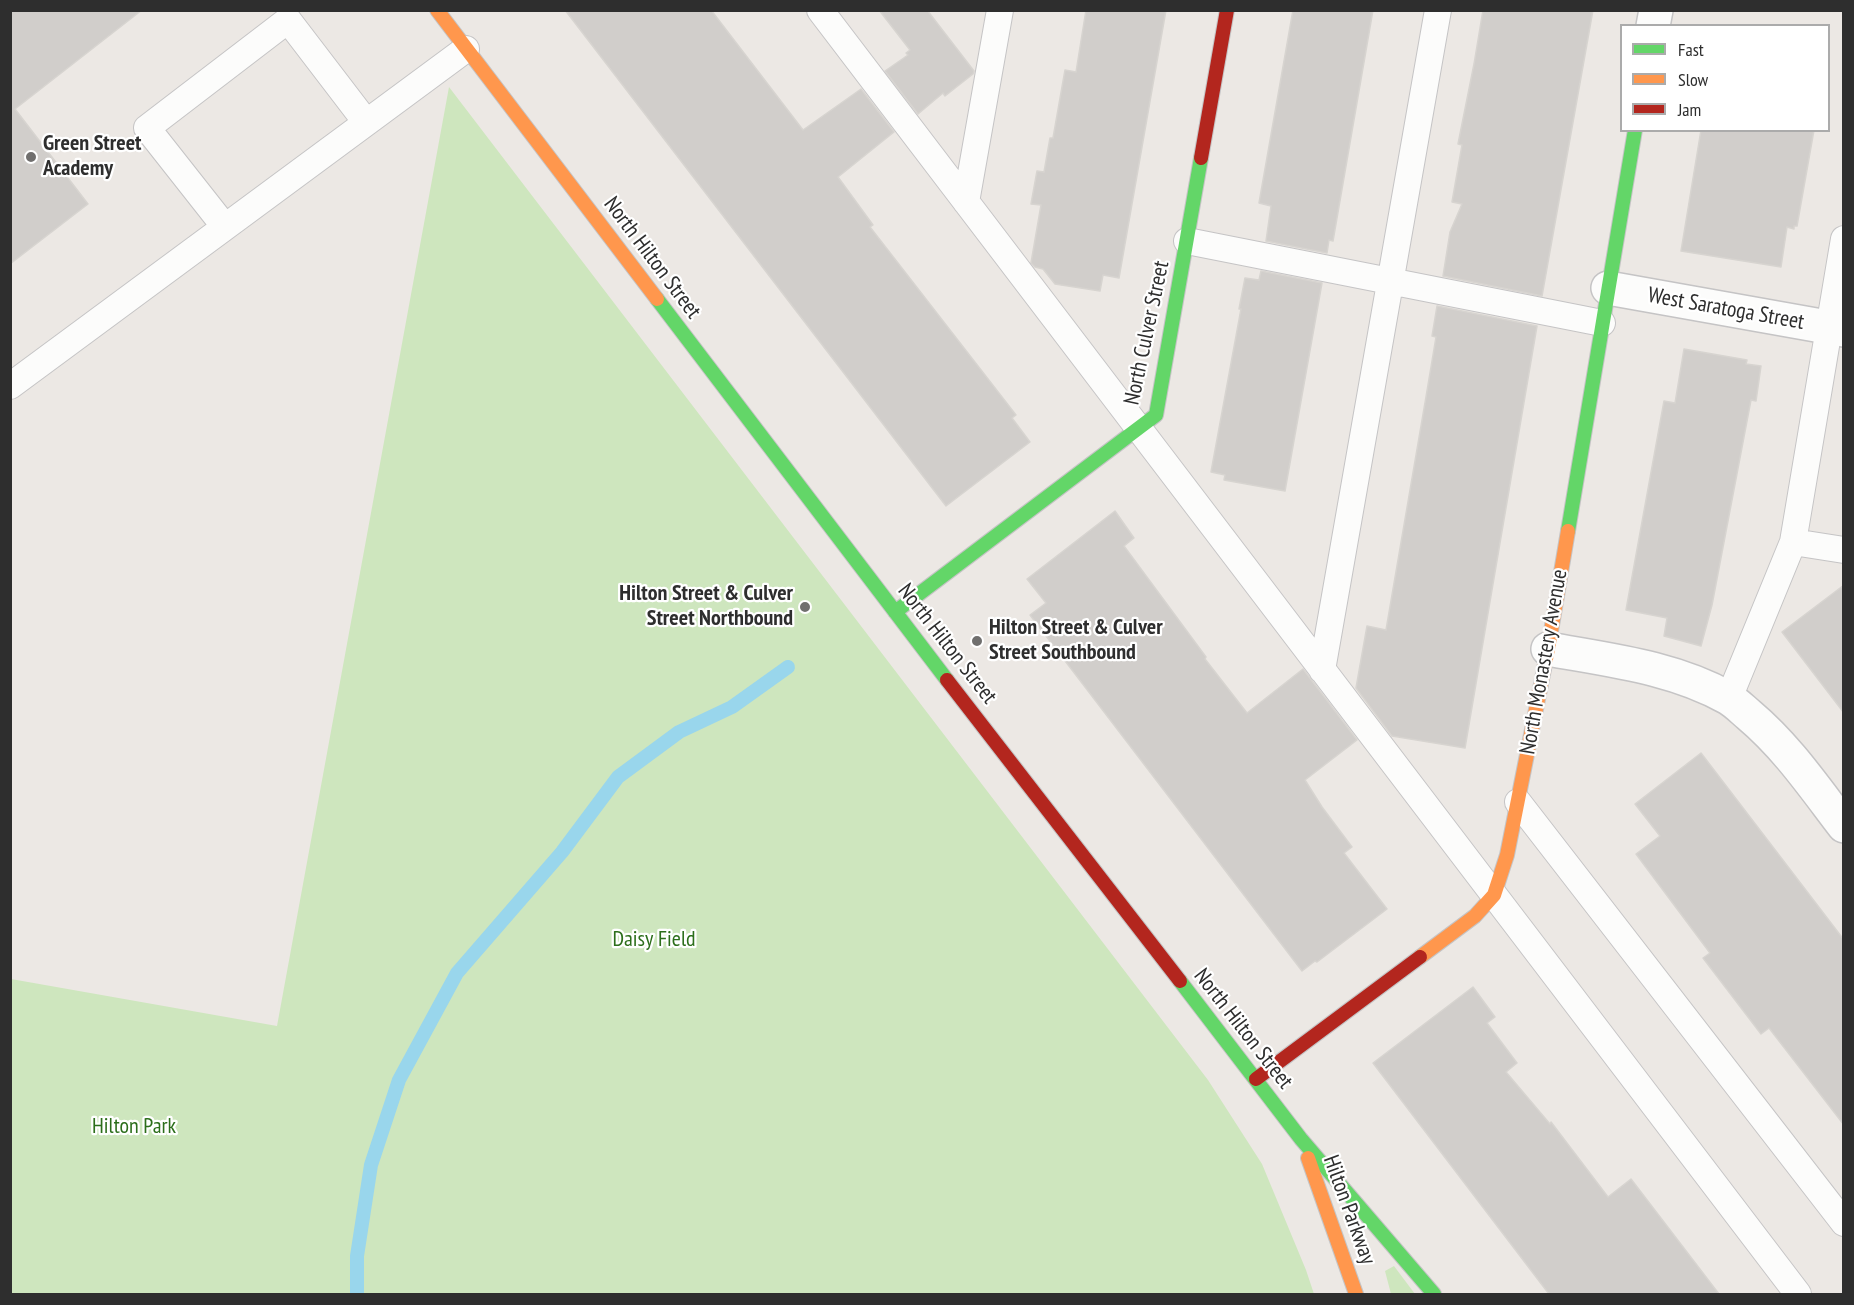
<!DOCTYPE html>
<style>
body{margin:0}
#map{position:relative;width:1854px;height:1305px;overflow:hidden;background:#ece8e4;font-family:"PT Sans Narrow",sans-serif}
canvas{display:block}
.frame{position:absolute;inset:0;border:12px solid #2e2e2e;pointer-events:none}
.legend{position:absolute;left:1620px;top:24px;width:210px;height:108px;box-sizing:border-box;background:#fff;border:2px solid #ababab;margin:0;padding:8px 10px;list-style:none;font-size:18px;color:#2e2e2e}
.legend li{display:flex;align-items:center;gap:12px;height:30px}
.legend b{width:30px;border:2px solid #ababab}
</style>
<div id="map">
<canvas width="1854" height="1305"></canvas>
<div class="frame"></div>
<ul class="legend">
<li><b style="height:8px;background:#63d668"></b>Fast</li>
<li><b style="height:8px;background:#ff974d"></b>Slow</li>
<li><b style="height:8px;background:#b3261e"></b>Jam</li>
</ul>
</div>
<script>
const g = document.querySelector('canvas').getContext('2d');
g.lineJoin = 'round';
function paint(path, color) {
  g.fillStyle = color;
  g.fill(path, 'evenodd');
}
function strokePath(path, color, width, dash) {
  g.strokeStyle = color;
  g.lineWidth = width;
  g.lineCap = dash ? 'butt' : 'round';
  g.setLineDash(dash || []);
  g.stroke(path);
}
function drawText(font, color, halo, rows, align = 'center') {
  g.font = font + ' "PT Sans Narrow",sans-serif';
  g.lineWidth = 4.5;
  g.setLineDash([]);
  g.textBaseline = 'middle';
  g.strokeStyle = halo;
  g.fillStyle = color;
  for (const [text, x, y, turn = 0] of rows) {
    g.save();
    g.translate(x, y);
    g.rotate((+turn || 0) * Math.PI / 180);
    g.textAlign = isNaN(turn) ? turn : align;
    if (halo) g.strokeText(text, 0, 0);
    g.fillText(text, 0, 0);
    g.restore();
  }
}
paint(new Path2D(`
 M449 87 1208 1080 1262 1164 1306 1270 1314 1294H11V979L277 1026Z
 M1394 1266 1415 1294H1391L1385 1271Z`), '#cee6be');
strokePath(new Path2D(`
 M357 1294V1256L371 1165 399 1080 457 973 562 852 618 777 679 732 732 707 788 667`), '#99d6ec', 14);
const building = new Path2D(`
 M10 10H142L15 109 88 204 10 264Z
 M565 10H711L803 130 861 89 894 132 838 177 873 225 870 227 1016 415 1012 418 1030 442 946 506Z
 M879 10H927L974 71 973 74 945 96 943 93 918 114 885 71 908 55 906 53 910 50Z
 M1086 10H1166L1119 278 1103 275 1100 291 1055 284 1043 269 1035 267 1031 263 1041 205 1031 204 1037 171 1044 172 1050 138H1053L1065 70 1076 72Z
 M1293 10H1373L1333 241 1329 240 1327 253 1266 241 1271 206 1259 203Z
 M1483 10H1593L1542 296 1443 276 1450 232 1462 204 1452 202 1462 145 1458 144 1474 64Z
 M1701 130H1814L1797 226H1794V229L1787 227 1781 267 1681 251Z
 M1261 271 1322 283 1285 491 1224 480 1225 475 1211 472 1241 309H1239L1245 278 1259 280Z
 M1437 306 1537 326 1465 748 1392 736 1356 688 1367 626 1386 630 1426 397 1436 337 1432 336Z
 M1684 349 1747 360 1746 364 1761 366 1756 401 1751 400 1712 605 1701 646 1664 636 1667 618 1626 610 1664 401 1675 403Z
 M1115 511 1134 538 1124 546 1206 657 1205 659 1247 713 1303 669 1357 740 1305 780 1322 807 1352 847 1344 853 1387 909 1317 962 1315 961 1302 971 1030 615 1046 603 1027 579Z
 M1844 585V713L1782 632Z
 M1701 753 1844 940V1125L1769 1028 1761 1034 1703 958 1710 953 1636 854 1660 836 1635 804Z
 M1473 987 1495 1017 1487 1023 1517 1063 1506 1072 1550 1124 1551 1122 1608 1197 1631 1179 1719 1294H1549L1373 1063Z`);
paint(building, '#d1cecb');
strokePath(building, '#d7d4d0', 1.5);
const lane = new Path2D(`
 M820 10 1798 1294
 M966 202 1000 10
 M225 227 147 128 288 20 366 122
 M1187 241 1602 323
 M10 386 466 49
 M1793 542 1844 550
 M1322 670 1438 10
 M1729 698 1793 542 1844 239
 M1518 802 1844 1223`);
const street = new Path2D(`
 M1653 26 1656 10
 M1608 288 1844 330
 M1548 649C1608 660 1673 667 1728 698 1735 702 1742 709 1749 715 1787 747 1814 787 1844 826`);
const fast = new Path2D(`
 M657 299 947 680
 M1568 531 1635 130
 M895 612 1156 415 1201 158
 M1180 981 1301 1139 1434 1294`);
const slow = new Path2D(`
 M437 10 657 299
 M1420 957 1475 916 1494 895 1507 855 1548 649 1568 531
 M1308 1158 1356 1294`);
const jam = new Path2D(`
 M1201 158 1227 10
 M947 680 1180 981
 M1256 1079 1420 957`);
strokePath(lane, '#c5c4c5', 28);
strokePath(street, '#c5c4c5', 36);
strokePath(fast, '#c5c4c5', 16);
strokePath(slow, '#c5c4c5', 16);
strokePath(jam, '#c5c4c5', 16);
strokePath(lane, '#fcfcfb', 26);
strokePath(street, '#fcfcfb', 33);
strokePath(fast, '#63d668', 14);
strokePath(slow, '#ff974d', 14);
strokePath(jam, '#b3261e', 14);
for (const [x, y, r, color] of [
 [31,157,6,"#706f6e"],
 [805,607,6,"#706f6e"],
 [977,641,6,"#706f6e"]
]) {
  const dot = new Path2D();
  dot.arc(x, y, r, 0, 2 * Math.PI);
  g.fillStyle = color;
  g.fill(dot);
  strokePath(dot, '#fff', 2);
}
drawText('bold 22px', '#2e2e2e', '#fff', [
 ["Green Street",43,144],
 ["Academy",43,169],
 ["Hilton Street & Culver",793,594,"right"],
 ["Street Northbound",793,619,"right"],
 ["Hilton Street & Culver",989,628],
 ["Street Southbound",989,653]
], 'left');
drawText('22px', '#2e2e2e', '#fff', [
 ["North Hilton Street",652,258,53],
 ["West Saratoga Street",1726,309,10],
 ["North Culver Street",1147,333,-78],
 ["North Hilton Street",947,644,52],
 ["North Monastery Avenue",1544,662,-80],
 ["North Hilton Street",1243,1029,52],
 ["Hilton Parkway",1349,1210,70]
]);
drawText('22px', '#2c6e1b', '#fff', [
 ["Daisy Field",654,940],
 ["Hilton Park",134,1127]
]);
</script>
